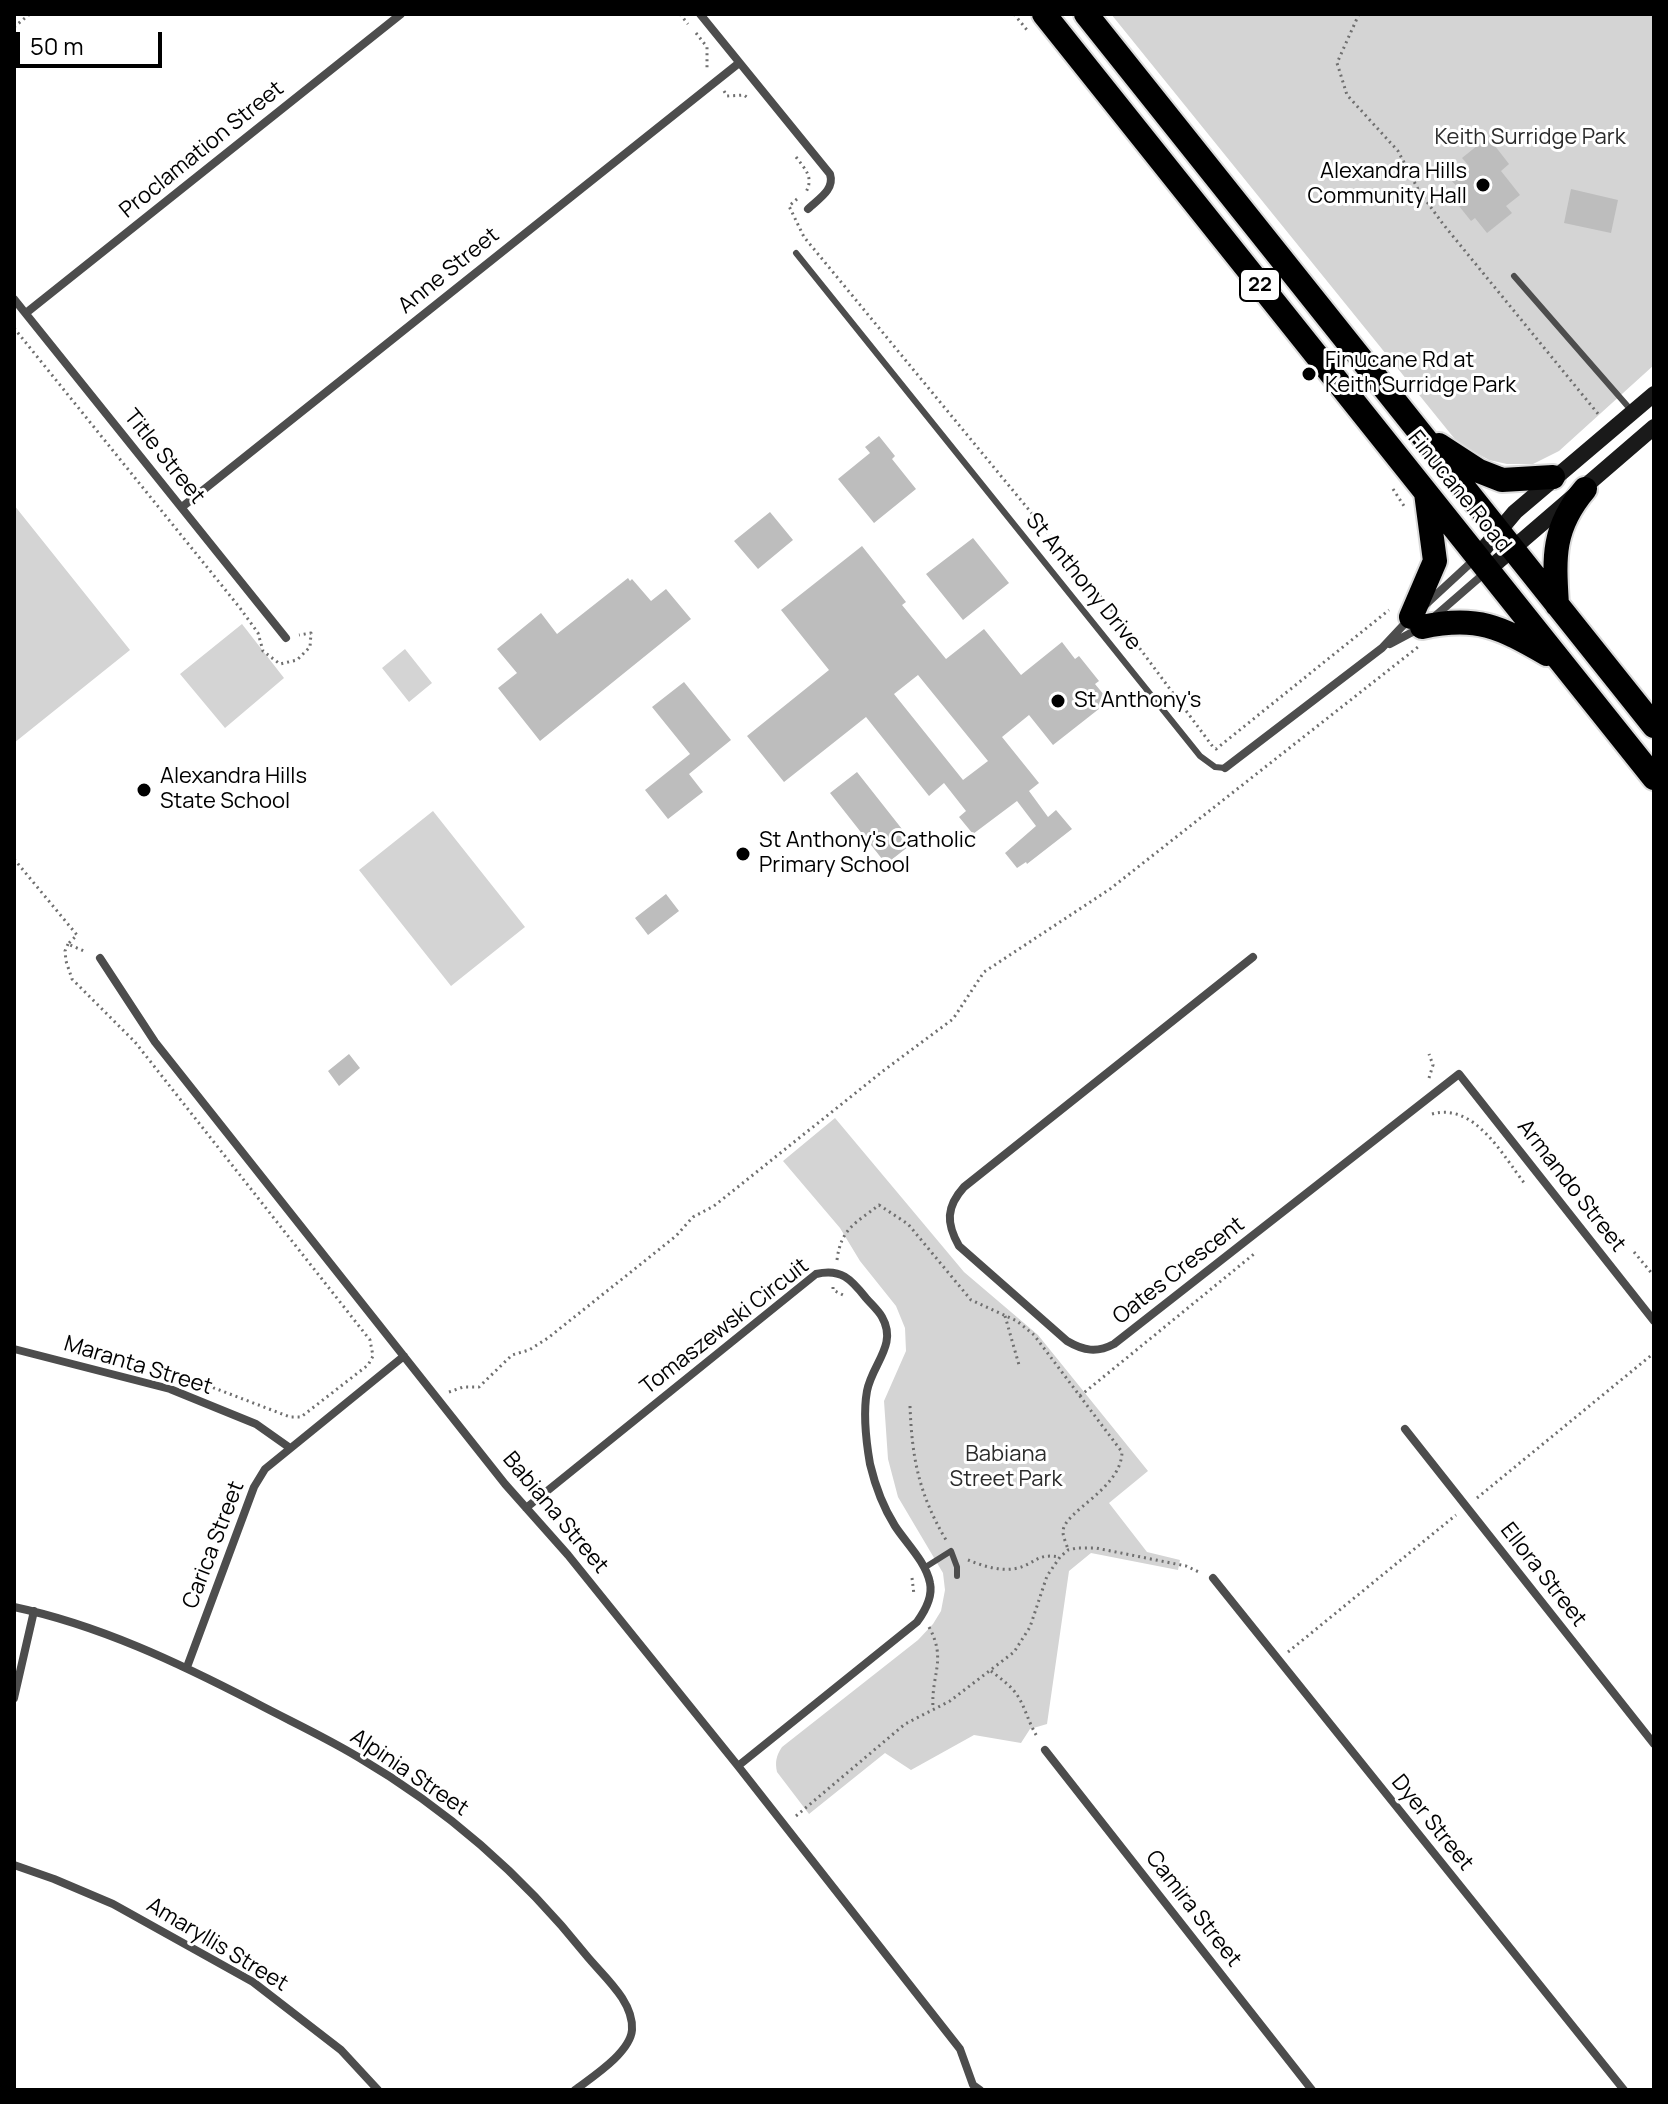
<!DOCTYPE html>
<style>
body{margin:0}
#map{position:relative;width:1668px;height:2104px;overflow:hidden;background:#fff;font-family:Manrope,sans-serif}
canvas{display:block}
.frame{position:absolute;inset:0;border:16px solid #000;pointer-events:none}
.scale{position:absolute;left:16px;top:32px;width:146px;height:36px;box-sizing:border-box;border:4px solid #000;border-top:0;padding-left:10px;font-size:24px;line-height:28px;white-space:nowrap;color:#000;-webkit-text-stroke:6px #fff;paint-order:stroke}
</style>
<div id="map">
<canvas width="1668" height="2104"></canvas>
<div class="frame"></div>
<div class="scale">50 m</div>
</div>
<script>
const g = document.querySelector('canvas').getContext('2d');
g.lineJoin = 'round';
function paint(path, color) {
  g.fillStyle = color;
  g.fill(path, 'evenodd');
}
function strokePath(path, color, width, dash) {
  g.strokeStyle = color;
  g.lineWidth = width;
  g.lineCap = dash ? 'butt' : 'round';
  g.setLineDash(dash || []);
  g.stroke(path);
}
function drawText(font, color, halo, rows, align = 'center') {
  g.font = font + ' Manrope,sans-serif';
  g.lineWidth = 6;
  g.setLineDash([]);
  g.textBaseline = 'middle';
  g.strokeStyle = halo;
  g.fillStyle = color;
  for (const [text, x, y, turn = 0] of rows) {
    g.save();
    g.translate(x, y);
    g.rotate((+turn || 0) * Math.PI / 180);
    g.textAlign = isNaN(turn) ? turn : align;
    if (halo) g.strokeText(text, 0, 0);
    g.fillText(text, 0, 0);
    g.restore();
  }
}
paint(new Path2D(`
 M1111 14H1654V365L1559 451 1533 464H1507L1489 460 1458 443Z
 M14 505 130 650 14 743Z
 M242 624 284 678 225 728 180 674Z
 M405 649 432 683 409 702 382 668Z
 M433 811 525 927 451 986 359 870Z
 M835 1118 964 1272 1038 1335 1148 1471 1109 1503 1147 1552 1180 1560 1178 1570 1091 1553 1069 1571 1047 1724 1030 1729 1021 1743 974 1735 911 1770 885 1753 809 1814 777 1772C775 1762 776 1756 782 1747L918 1640 933 1624 941 1611 945 1590 943 1573 898 1497 888 1459 884 1401 906 1351 905 1328 896 1306 860 1261 840 1228 783 1161Z`), '#d4d4d4');
paint(new Path2D(`
 M1488 137 1509 164 1501 171 1520 195 1506 206 1512 213 1487 233 1475 218 1471 221 1451 196 1459 189 1451 180 1469 166 1462 158Z
 M1571 189 1618 200 1611 233 1564 223Z
 M879 436 895 456 892 459 916 489 874 523 838 479 870 453 865 447Z
 M770 512 793 540 758 569 734 541Z
 M973 538 1009 583 963 620 926 574Z
 M862 546 906 602 902 605 946 659 984 629 1021 675 1062 642 1075 659 1079 656 1099 681 1095 684 1109 701 1053 745 1029 715 1002 737 1039 783 1029 791 1048 817 1056 810 1072 829 1027 864 1026 862 1017 868 1005 853 1036 826 1017 801 973 834 959 817 966 811 944 783 929 796 866 717 784 782 747 736 829 670 781 610ZM918 675 988 761 963 780 894 694Z
 M628 578 630 581 632 579 651 601 666 589 691 619 540 741 498 688 517 673 497 649 541 613 557 634Z
 M684 682 731 740 689 774 703 792 668 819 645 790 690 754 652 707Z
 M857 772 913 843 886 864 830 793Z
 M666 894 679 911 648 935 635 918Z
 M349 1054 360 1068 339 1086 328 1071Z`), '#bdbdbd');
const highway = new Path2D(`
 M1044 14 1654 778
 M1086 14 1654 726
 M1439 445 1479 471 1502 480 1553 477
 M1557 605C1554 557 1552 528 1585 489
 M1411 617 1435 561 1426 493
 M1422 627C1477 615 1500 627 1547 654`);
strokePath(highway, '#dbdbdb', 28);
strokePath(new Path2D(`
 M680 14 688 24
 M1014 14 1027 30
 M1359 14 1337 63 1347 95 1398 151 1419 191 1443 224 1599 415
 M14 27 30 14
 M696 33 707 47V69
 M724 91 727 96 744 95 748 98
 M796 157C805 169 814 177 806 192
 M797 199 789 206 804 237 1109 607 1213 747 1216 749 1389 610
 M14 328 240 608 258 633 263 651 280 664 297 660 310 647 311 633 299 635
 M1393 489 1404 506
 M14 859 77 935 68 944 86 952
 M68 944 65 951 66 961 72 979 135 1042 370 1340 373 1356 368 1365 301 1417H290L188 1378 110 1358
 M1429 1078 1433 1065 1429 1054
 M1432 1114C1475 1102 1503 1156 1525 1184
 M1634 1252 1654 1276
 M837 1260C841 1228 856 1223 879 1205L908 1224 971 1300 1017 1321 1034 1335 1122 1452C1121 1490 1063 1511 1063 1532 1063 1537 1067 1545 1068 1550
 M833 1287V1290L845 1296
 M1005 1316 1019 1365
 M449 1392 463 1387H479L512 1355 529 1350 548 1338 676 1236 693 1217 714 1206 883 1071 953 1019 984 972 1110 889 1418 647
 M1080 1396 1254 1254
 M910 1406C912 1459 919 1494 946 1540
 M1477 1498 1654 1353
 M968 1560C983 1566 1001 1572 1018 1568 1036 1563 1037 1553 1059 1557
 M912 1578 914 1595
 M929 1627C947 1660 931 1674 933 1708
 M1288 1652 1456 1515
 M991 1671C1001 1679 1012 1686 1019 1698 1026 1710 1029 1724 1038 1738
 M796 1816 905 1724 950 1701 1014 1652 1030 1627 1047 1576 1060 1557 1068 1550 1077 1548H1096L1186 1566 1201 1573`), '#6f6f6f', 3, [2, 4]);
strokePath(new Path2D(`
 M796 253 1200 756 1215 767 1225 768
 M1514 276 1631 410
 M924 1568 951 1551 957 1567V1576`), '#4d4d4d', 6);
strokePath(new Path2D(`
 M700 14 830 174C835 190 818 199 808 209
 M14 299 286 638
 M26 313 401 14
 M182 507 739 63
 M1424 606 1476 558
 M1434 617 1487 571
 M1390 644 1420 628
 M1225 768 1382 648 1411 617
 M1253 957 964 1187C946 1207 946 1223 959 1246L1067 1341C1084 1351 1097 1353 1114 1344L1459 1074 1654 1321
 M100 958 155 1042 505 1484 568 1555 738 1766 960 2049 973 2085 980 2090
 M14 1349 170 1389 256 1424 290 1448
 M1405 1429 1654 1744
 M526 1508 816 1274C841 1268 851 1279 866 1298 871 1304 878 1310 882 1317 898 1345 872 1364 867 1391 863 1413 866 1441 870 1464 875 1485 883 1507 895 1526 906 1543 926 1562 930 1583 933 1597 925 1611 917 1622L738 1766
 M1213 1578 1624 2090
 M14 1607C99 1625 179 1663 256 1703 290 1721 325 1737 358 1757 445 1808 523 1876 586 1955 603 1976 634 2001 632 2030 630 2053 592 2077 575 2090
 M187 1667 254 1487 265 1469 404 1356
 M14 1698 34 1611
 M1045 1750 1312 2090
 M14 1865 54 1879 113 1904 253 1982 341 2050 378 2090`), '#4d4d4d', 8);
strokePath(new Path2D(`
 M1477 557 1515 512 1654 394
 M1488 570 1654 427`), '#1a1a1a', 16);
strokePath(highway, '#000', 24);
for (const [x, y, r, color] of [
 [1483,185,8,"#000"],
 [1309,374,8,"#000"],
 [1058,701,8,"#000"],
 [144,790,8,"#000"],
 [743,854,8,"#000"]
]) {
  const dot = new Path2D();
  dot.arc(x, y, r, 0, 2 * Math.PI);
  g.fillStyle = color;
  g.fill(dot);
  strokePath(dot, '#fff', 3);
}
for (const [x, y, w] of [
 [1260,285,40]
]) {
  const box = new Path2D();
  box.roundRect(x - w / 2, y - 16, w, 32, 6);
  g.fillStyle = '#fff';
  g.fill(box);
  strokePath(box, '#000', 2);
}
drawText('bold 20px', '#000', null, [
 ["22",1260,285]
]);
drawText('22px', '#2b2b2b', '#fff', [
 ["Keith Surridge Park",1530,138],
 ["Babiana",1006,1455],
 ["Street Park",1006,1480]
]);
drawText('22px', '#000', '#fff', [
 ["Proclamation Street",202,150,-39],
 ["Anne Street",449,271,-39],
 ["Title Street",164,457,51],
 ["Finucane Road",1459,492,51],
 ["St Anthony Drive",1083,582,51],
 ["Armando Street",1571,1186,52],
 ["Oates Crescent",1179,1271,-38],
 ["Tomaszewski Circuit",725,1327,-38],
 ["Maranta Street",138,1366,17],
 ["Babiana Street",555,1513,50],
 ["Carica Street",214,1545,-69],
 ["Ellora Street",1543,1575,52],
 ["Alpinia Street",409,1773,34],
 ["Dyer Street",1432,1823,51],
 ["Camira Street",1193,1909,52],
 ["Amaryllis Street",217,1945,31]
]);
drawText('22px', '#000', '#fff', [
 ["Alexandra Hills",1467,172,"right"],
 ["Community Hall",1467,197,"right"],
 ["Finucane Rd at",1325,361],
 ["Keith Surridge Park",1325,386],
 ["St Anthony's",1074,701],
 ["Alexandra Hills",160,777],
 ["State School",160,802],
 ["St Anthony's Catholic",759,841],
 ["Primary School",759,866]
], 'left');
</script>
